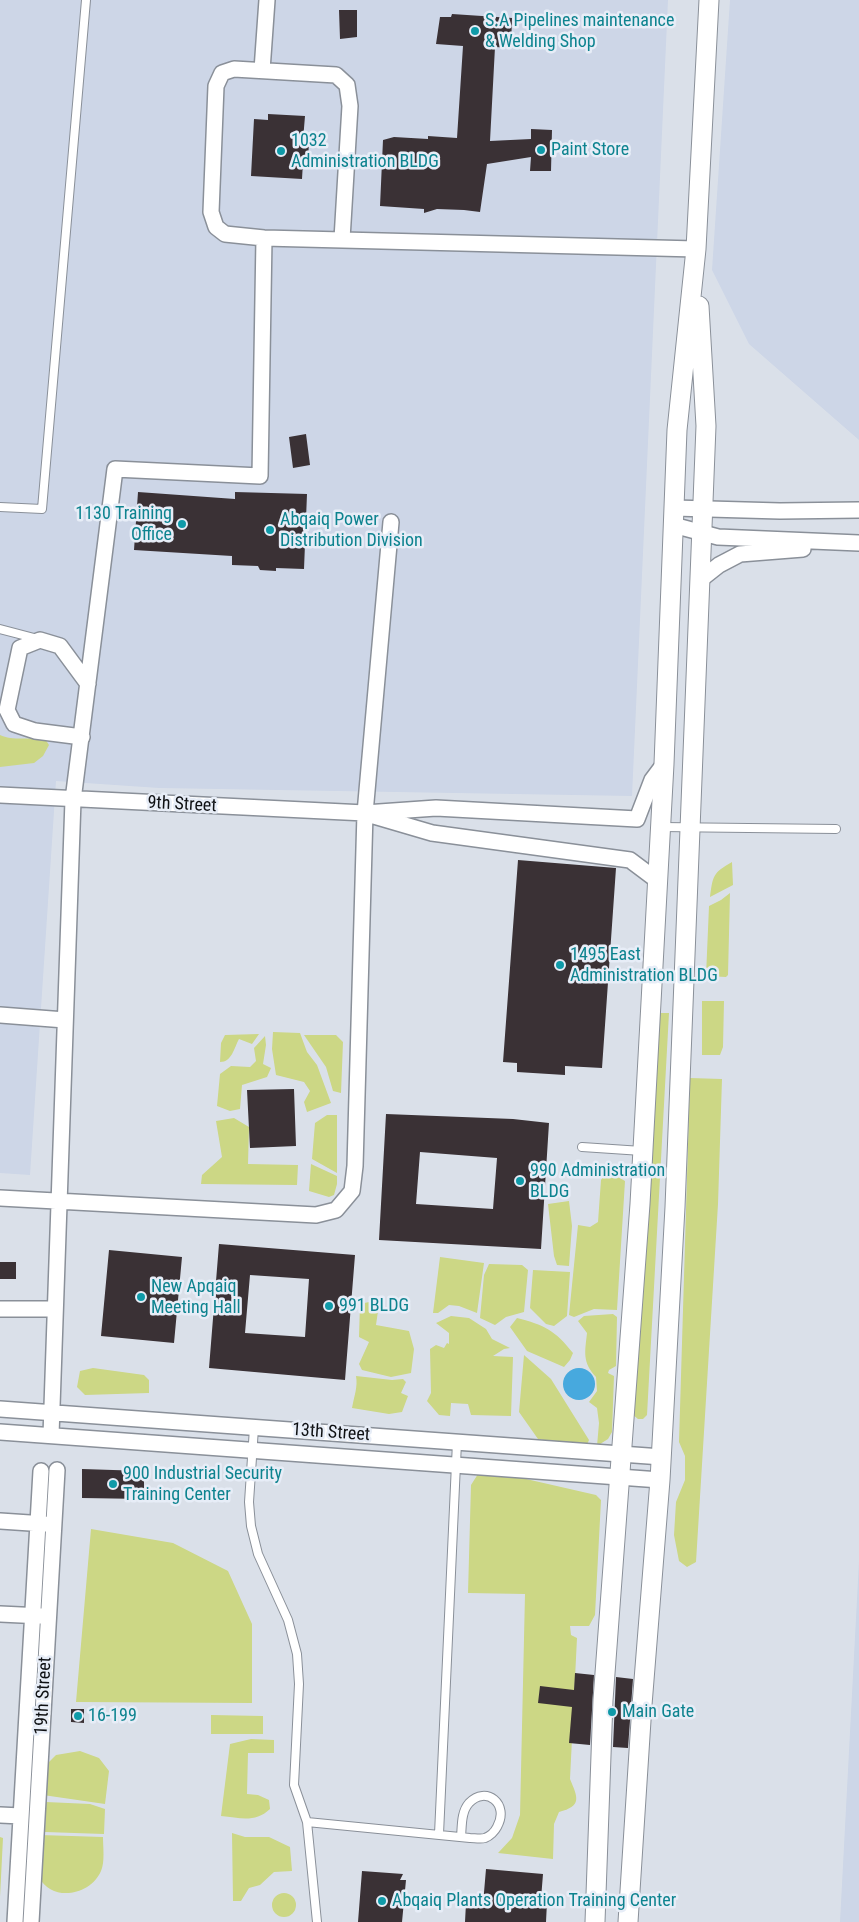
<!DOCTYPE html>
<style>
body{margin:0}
canvas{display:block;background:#dae0e9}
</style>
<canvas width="859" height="1922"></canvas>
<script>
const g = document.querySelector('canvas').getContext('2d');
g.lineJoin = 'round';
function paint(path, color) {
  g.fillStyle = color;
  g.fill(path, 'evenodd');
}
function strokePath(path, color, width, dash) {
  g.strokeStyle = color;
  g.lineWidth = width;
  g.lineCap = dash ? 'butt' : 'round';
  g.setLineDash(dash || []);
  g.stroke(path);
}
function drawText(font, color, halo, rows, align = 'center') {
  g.font = font + ' "Roboto Condensed",sans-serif';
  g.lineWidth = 5;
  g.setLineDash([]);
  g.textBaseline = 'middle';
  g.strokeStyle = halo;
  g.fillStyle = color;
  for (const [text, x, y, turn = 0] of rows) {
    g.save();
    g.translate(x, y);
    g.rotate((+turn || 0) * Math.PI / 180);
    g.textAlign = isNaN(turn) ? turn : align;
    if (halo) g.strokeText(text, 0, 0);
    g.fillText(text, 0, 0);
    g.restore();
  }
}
paint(new Path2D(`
 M0 0H668L632 796 159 788 56 781 30 1175 0 1173Z
 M730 0H859V440L749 344 712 270Z
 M859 1561V1922H840Z`), '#cdd6e7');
paint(new Path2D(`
 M0 735C12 741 31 737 45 739L49 745 43 756 34 763 0 767Z
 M732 862 733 885 710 897C713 875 713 873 732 862Z
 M730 893 728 975 726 977 706 976 709 906 721 900Z
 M702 1001H724L723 1047 720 1055H702Z
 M660 1013H669L647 1415 643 1419H638L632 1414Z
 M273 1032 300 1033 307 1052 317 1065 331 1103 307 1112 304 1102 310 1091 304 1082 276 1075 272 1049Z
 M259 1034 252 1044 239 1039C234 1048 232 1062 220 1062L221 1043 225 1035Z
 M304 1035H336L343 1042 341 1093 333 1091 326 1067Z
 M265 1036 266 1045 263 1064 271 1068 267 1077 242 1085 240 1109 230 1111 217 1106 220 1074 231 1066 250 1067 256 1061 254 1048Z
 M690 1078 722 1079 718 1204 696 1562 687 1567 679 1561 674 1535 676 1502 685 1480V1456L679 1442Z
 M327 1115H337V1173L312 1159 315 1123Z
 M234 1118 249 1127 248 1164 298 1165 297 1185 201 1184 202 1175 222 1157 216 1121Z
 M311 1164 337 1176V1184L334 1195 329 1197 309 1191Z
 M607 1171 625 1181 617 1310 594 1309 574 1317 569 1315 578 1225 590 1227 598 1222 601 1180Z
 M569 1201 572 1226 569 1266 557 1265 554 1256 548 1204Z
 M440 1257 484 1263 477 1313 459 1306 449 1305 438 1313H433Z
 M489 1264 522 1265 528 1270 524 1312 506 1317 495 1325 480 1318 484 1275Z
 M533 1270 570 1272 567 1316 554 1326 546 1324 530 1308Z
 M369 1302 379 1304 376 1325 409 1331 414 1349 411 1373 391 1377 362 1370 359 1364 369 1342 359 1337 360 1304Z
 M613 1314 617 1317 616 1366 609 1370 608 1373 614 1376 612 1432 608 1439 597 1446 599 1423 597 1408 589 1402 597 1391 596 1377C582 1362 585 1352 587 1333L578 1321 584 1316Z
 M451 1316 469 1318 486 1329 492 1339 510 1348 504 1349 493 1356 513 1357 511 1416 471 1415 468 1404 451 1403 450 1416 439 1415 427 1401 431 1393 430 1349 436 1345 444 1348 447 1343 449 1344V1333L436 1323Z
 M517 1318C544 1325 555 1330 573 1353L570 1360 564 1367 527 1351 510 1327Z
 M524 1355 551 1379 589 1440 586 1447 538 1439 519 1412Z
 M93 1368 144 1375 149 1380V1393L85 1395 77 1387 80 1371Z
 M356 1376 392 1380 403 1379 406 1382 401 1393 408 1396 402 1412 389 1414 352 1408C354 1396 358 1387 356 1376Z
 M478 1474 513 1476 596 1495 601 1500 595 1615 589 1626H570L571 1635 577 1638 570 1779C578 1798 582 1806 559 1812L554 1824 553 1859 498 1853 512 1838 520 1815 525 1594 468 1593 471 1485Z
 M91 1529 173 1543 228 1571 252 1624V1703L76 1702Z
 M211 1715 263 1716V1734H211Z
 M251 1739 274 1740V1753H248L247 1794 258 1795 269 1800 270 1809C255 1823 241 1818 221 1816L230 1744Z
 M80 1751 99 1758 109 1771 105 1804 43 1795 48 1763 56 1755Z
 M46 1802 90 1804 105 1809 104 1834 45 1832Z
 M232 1833 245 1837H269L290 1847 292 1871 274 1872 260 1885 249 1888 241 1901H233Z
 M40 1835 103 1837C103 1847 105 1862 101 1871 91 1895 52 1903 39 1877 36 1870 40 1844 40 1835Z
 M0 1837 3 1838 0 1897Z
 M272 1905a12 12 0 1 1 24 0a12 12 0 1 1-24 0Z`), '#ccd785');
paint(new Path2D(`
 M563 1384a16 16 0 1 1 32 0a16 16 0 1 1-32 0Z`), '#47a9de');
paint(new Path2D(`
 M339 10H357V37L340 39Z
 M452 14 512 18 511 48 495 47 490 141 531 139V129L552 130 551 171H530L531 157 487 164 480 212 464 210 437 209 424 213V209L380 206 383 140 394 137 428 139V136L457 138 463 46 436 44 440 17H451Z
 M268 114 305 116 303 140 309 143 308 158 303 162 302 179 251 176 254 119 268 120Z
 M306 434 310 465 293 468 289 437Z
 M138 492 235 499V492L307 494 304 569 276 568V571L260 570 258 566 232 565V556L134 550Z
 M518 860 616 868 602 1068 565 1066V1075L517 1072V1063L503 1062Z
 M294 1089 296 1146 250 1148 247 1090Z
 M386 1114 513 1119 549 1123 541 1249 379 1240ZM420 1152 497 1158 493 1209 416 1204Z
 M219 1244 355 1255 345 1380 209 1368ZM250 1275 309 1279 305 1337 245 1333Z
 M109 1250 182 1257 174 1343 101 1336Z
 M0 1262H16V1279H0Z
 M82 1469 144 1471V1499L82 1498Z
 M575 1673 594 1675 590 1745 569 1743 572 1707 538 1703 540 1686 574 1690Z
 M616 1677 633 1679 628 1748 613 1747Z
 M71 1709H84V1723L71 1722Z
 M486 1869 543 1874 541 1899 547 1902 546 1922H465L466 1903 483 1904Z
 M362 1871 403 1874 400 1880H406L402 1922H358Z`), '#3a3135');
const service = new Path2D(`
 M0 507 42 509 86 0
 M0 629 38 639
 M661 827 836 829
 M582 1147 642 1151
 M254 1428 249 1502 251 1526 258 1554 288 1620 297 1654 299 1684 294 1785 307 1822 317 1922
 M307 1822 470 1838C474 1838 481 1839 485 1838 490 1836 495 1831 497 1827 510 1804 486 1785 469 1803 461 1812 462 1826 461 1837
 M439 1834 457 1442`);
const minor = new Path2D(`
 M262 70 267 0
 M342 239 350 106 347 85 336 75 234 69 222 73 216 86 211 212 216 227 225 234 264 238 696 249
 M674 508 780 511 859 510
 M673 525 718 537 859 543
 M700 580 719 565 740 554 803 549
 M82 737 35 731 14 724 7 710 20 648 40 640 60 646 88 684
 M0 795 365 813 436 808 637 819 652 780 664 764
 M374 816 432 833 630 860 658 881
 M0 1015 65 1020
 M0 1198 316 1215 336 1210 352 1191 355 1166 365 813 391 522
 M0 1309H55
 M0 1409 662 1457
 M0 1432 660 1480
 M51 1435 73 800 115 469 260 476 264 238
 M0 1521 45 1524
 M0 1614 42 1616
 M0 1815 21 1816
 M15 1922 41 1471
 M31 1922 57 1470`);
const tertiary = new Path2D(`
 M595 1922 603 1700 640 1204 664 764 677 430 696 249 709 0
 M628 1922 642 1705 660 1480 675 1207 706 426 699 306`);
strokePath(service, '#8a9099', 10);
strokePath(minor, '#8a9099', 18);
strokePath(tertiary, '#8a9099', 21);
strokePath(service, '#fff', 8);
strokePath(minor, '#fff', 15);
strokePath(tertiary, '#fff', 19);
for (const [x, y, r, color] of [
 [475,31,5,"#0f9aa8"],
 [541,150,5,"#0f9aa8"],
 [281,151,5,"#0f9aa8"],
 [182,524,5,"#0f9aa8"],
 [270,530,5,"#0f9aa8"],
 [560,965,5,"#0f9aa8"],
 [520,1181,5,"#0f9aa8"],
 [141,1297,5,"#0f9aa8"],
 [329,1306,5,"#0f9aa8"],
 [113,1484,5,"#0f9aa8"],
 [612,1712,5,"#0f9aa8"],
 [78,1716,5,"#0f9aa8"],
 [382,1901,5,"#0f9aa8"]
]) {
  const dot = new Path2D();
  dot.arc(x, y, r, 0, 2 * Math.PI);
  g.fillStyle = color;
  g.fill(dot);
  strokePath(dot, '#e7edf7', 2);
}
drawText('18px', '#0d838f', '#e7edf7', [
 ["S.A Pipelines maintenance",485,21],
 ["& Welding Shop",485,42],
 ["1032",291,141],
 ["Administration BLDG",291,162],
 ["Paint Store",551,150],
 ["1130 Training",172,514,"right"],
 ["Office",172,535,"right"],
 ["Abqaiq Power",280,520],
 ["Distribution Division",280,541],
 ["1495 East",570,955],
 ["Administration BLDG",570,976],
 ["990 Administration",530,1171],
 ["BLDG",530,1192],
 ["New Apqaiq",151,1287],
 ["Meeting Hall",151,1308],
 ["991 BLDG",339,1306],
 ["900 Industrial Security",123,1474],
 ["Training Center",123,1495],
 ["Main Gate",622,1712],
 ["16-199",88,1716],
 ["Abqaiq Plants Operation Training Center",392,1901]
], 'left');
drawText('18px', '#0e1013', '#e7edf7', [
 ["9th Street",182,805,3],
 ["13th Street",331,1433,4],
 ["19th Street",44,1696,-87]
]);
</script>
